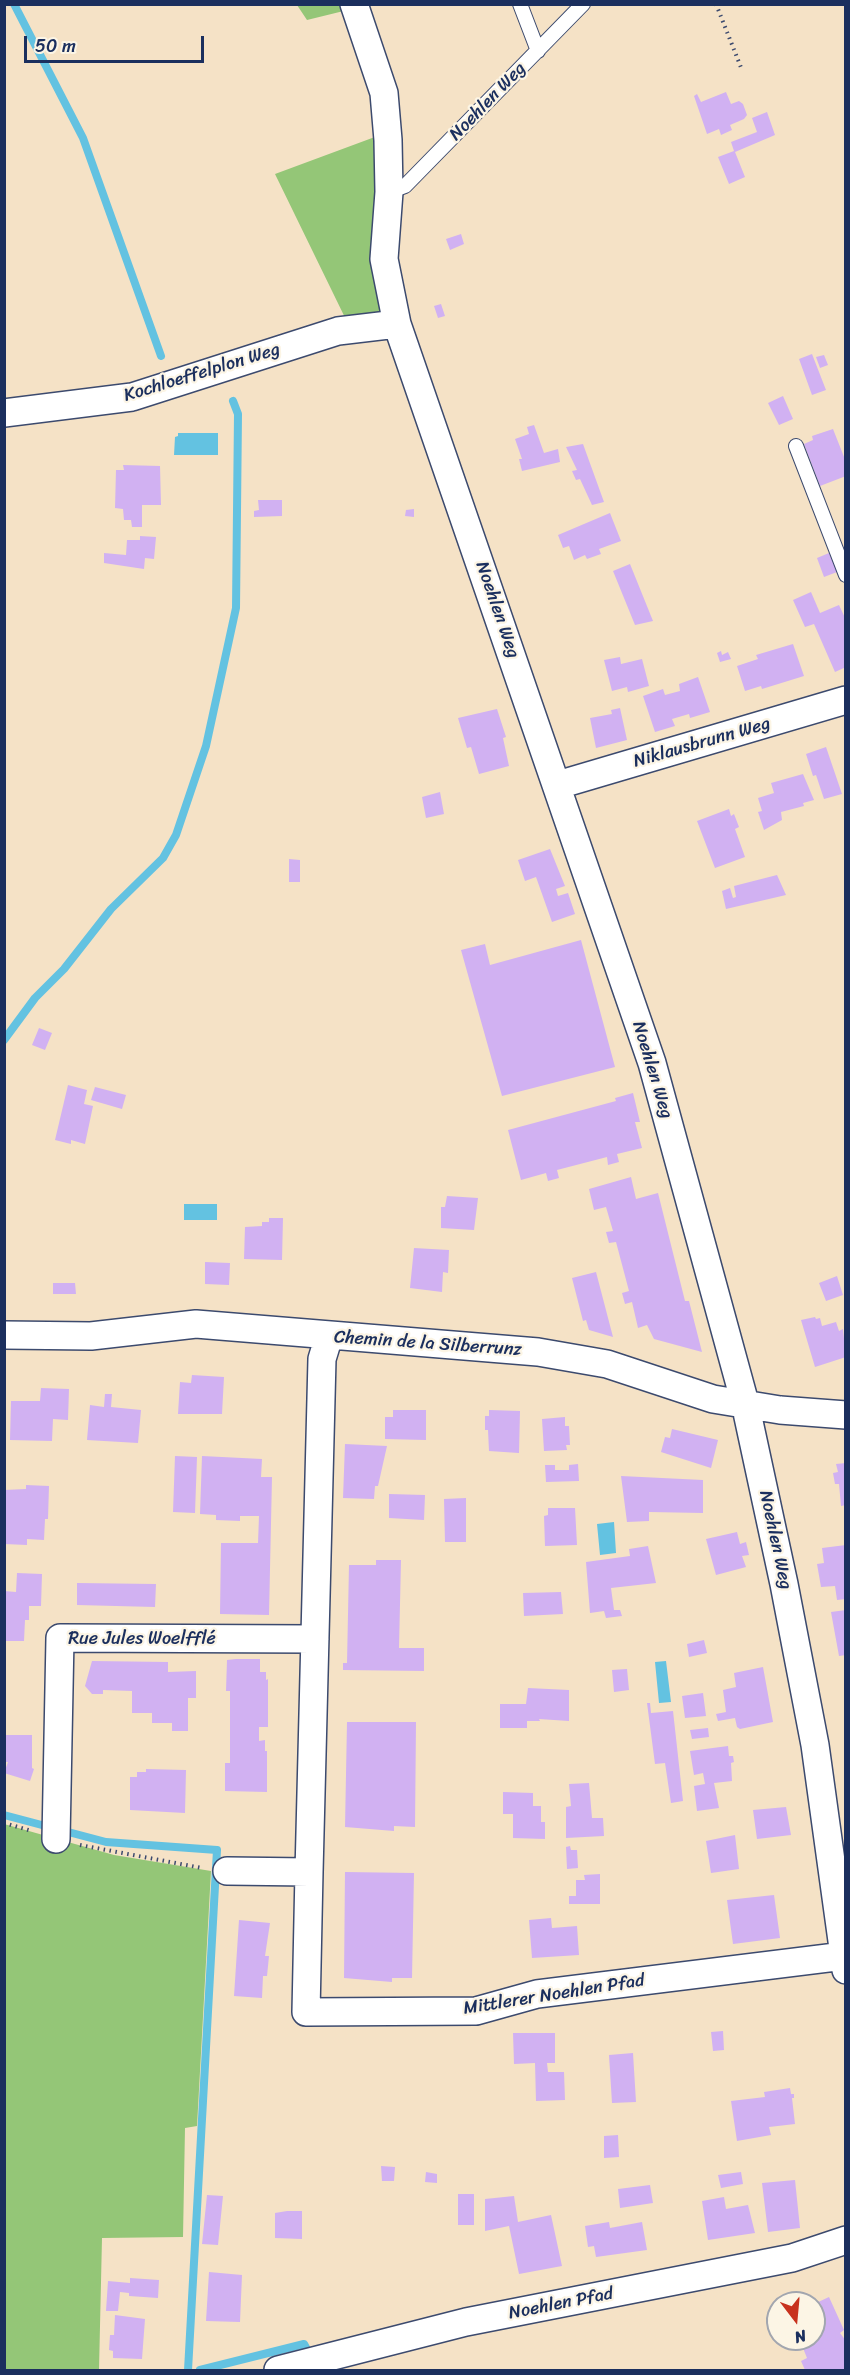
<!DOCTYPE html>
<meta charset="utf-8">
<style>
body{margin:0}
#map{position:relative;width:850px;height:2375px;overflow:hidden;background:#f5e2c6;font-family:Sriracha,sans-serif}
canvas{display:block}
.frame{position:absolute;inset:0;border:6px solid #1b2f5e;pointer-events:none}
.north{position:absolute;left:766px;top:2291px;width:60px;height:60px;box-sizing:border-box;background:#fcf5e5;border:2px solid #a2a6af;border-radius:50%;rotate:164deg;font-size:16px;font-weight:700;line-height:24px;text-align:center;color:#1b2f5e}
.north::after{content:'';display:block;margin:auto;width:21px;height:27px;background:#c8321e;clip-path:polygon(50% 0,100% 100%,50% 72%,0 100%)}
.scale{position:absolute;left:24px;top:36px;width:180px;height:27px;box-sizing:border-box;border:3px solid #1b2f5e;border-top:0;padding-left:8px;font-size:18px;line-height:21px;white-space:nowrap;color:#1b2f5e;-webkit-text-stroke:4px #fcf5e5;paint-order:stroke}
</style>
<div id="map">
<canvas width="850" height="2375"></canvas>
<div class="frame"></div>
<div class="north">N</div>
<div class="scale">50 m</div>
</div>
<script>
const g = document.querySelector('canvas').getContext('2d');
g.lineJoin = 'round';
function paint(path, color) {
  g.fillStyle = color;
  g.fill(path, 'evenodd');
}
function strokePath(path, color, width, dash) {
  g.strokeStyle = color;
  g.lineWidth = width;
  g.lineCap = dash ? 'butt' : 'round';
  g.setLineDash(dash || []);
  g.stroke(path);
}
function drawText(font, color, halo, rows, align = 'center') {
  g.font = font + ' Sriracha,sans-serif';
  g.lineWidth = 4.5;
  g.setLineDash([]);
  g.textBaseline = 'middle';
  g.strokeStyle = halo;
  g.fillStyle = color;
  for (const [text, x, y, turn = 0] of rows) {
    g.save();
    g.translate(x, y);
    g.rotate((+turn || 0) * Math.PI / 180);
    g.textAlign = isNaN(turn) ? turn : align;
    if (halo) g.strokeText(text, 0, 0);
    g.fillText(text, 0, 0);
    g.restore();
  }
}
paint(new Path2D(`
 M297 5H368L307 20Z
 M391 131V326L352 332 275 174Z
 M4 1824 114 1855 211 1871 197 2126 185 2128 183 2237 102 2238 99 2370H5Z`), '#94c677');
paint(new Path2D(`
 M178 433H218V455H174L175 437 178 436Z
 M184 1204H217V1220H184Z
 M614 1522 616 1553 600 1555 597 1524Z
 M666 1661 671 1702 659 1703 655 1662Z`), '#63c2e1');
strokePath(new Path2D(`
 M14 4 83 138 161 356
 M4 1040 35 998 64 969 111 909 163 858 176 835 206 746 236 608 238 414 233 401
 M4 1815 106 1842 217 1850 188 2370
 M200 2370 304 2344 311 2357`), '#63c2e1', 8);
paint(new Path2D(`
 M726 92 731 104 739 101 743 104 747 115 744 119 730 125 732 130 721 135 719 129 707 134 694 96 697 94 701 102Z
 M767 112 775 135 735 152 745 177 729 184 718 157 734 151 731 142 757 132 752 118Z
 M461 234 464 244 450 250 446 239Z
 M441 304 445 316 438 318 434 306Z
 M812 354 826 390 812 395 799 359Z
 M824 355 828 365 820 368 816 357Z
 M783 396 793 419 779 425 768 403Z
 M534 425 544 453 558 449 560 462 522 471 519 459H522L515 439 529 434 527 427Z
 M833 429 846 462V476L820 486 804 444 813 440 812 436Z
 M583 444 604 502 592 505 580 479 576 480 572 471 577 470 566 447Z
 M123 465 160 466 161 505H142V527H132L131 520H124L123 509 115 508 116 470H124Z
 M258 500H282V516L254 517V511L259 510Z
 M414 509V517L405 516 406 510Z
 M610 513 621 541 599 549 601 554 587 559 585 555 574 560 569 546 563 548 558 535Z
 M140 536 156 537 154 559 145 558 144 569 104 563V553L126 555 127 540H140Z
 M829 553 837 572 824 577 817 558Z
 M630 564 653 621 635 625 613 571Z
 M811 592 820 613 839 605 846 620V667L835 672 814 624 805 627 793 600Z
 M793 644 804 676 762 689 761 686 745 691 737 666 758 659 756 655Z
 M721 651 722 655 728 652 731 659 720 662 717 653Z
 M620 657 621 664 642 659 649 686 628 692 627 687 612 691 604 660Z
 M698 677 710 712 690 718 689 714 672 719 675 726 655 732 643 696 663 689 665 695 680 691 679 684Z
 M620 708 627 740 596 748 590 718 612 714 611 710Z
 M497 709 506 737 503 738 509 766 479 774 471 747 467 748 458 718Z
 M826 747 842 794 824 799 816 775 813 776 806 754Z
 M803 774 814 800 803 803 804 806 781 812 782 820 764 830 758 812 762 811 758 798 774 793 771 783Z
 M440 792 444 814 426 818 422 797Z
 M729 809 731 816 734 814 739 827 735 829 745 857 715 868 697 821Z
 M550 849 565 886 556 889 558 896 568 893 575 914 552 922 536 877 525 881 518 860Z
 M289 859 300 860V882H289Z
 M777 875 786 895 726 909 722 891 730 888 733 898 736 897 734 886Z
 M581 940 615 1067 502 1096 461 950 485 944 490 965Z
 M39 1028 52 1033 45 1050 32 1045Z
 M68 1085 87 1090 84 1104 93 1106 85 1144 71 1140V1144L55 1140Z
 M95 1087 126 1095 122 1109 91 1100Z
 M633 1093 640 1122H635L642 1148 617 1154 619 1162 608 1165 607 1157 557 1170 559 1178 548 1181 546 1173 521 1180 508 1130 616 1101 615 1098Z
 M631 1177 636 1199 658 1193 685 1301H689L702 1352 654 1339 647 1325 638 1328 632 1302 625 1304 622 1293 629 1291 616 1242 609 1243 606 1232 613 1231 606 1207 594 1210 589 1189Z
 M447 1196 478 1198 474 1230 441 1228V1207H445Z
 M269 1218H283L282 1260 244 1259 245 1227 262 1226V1222H269Z
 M414 1248 449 1250 448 1273 443 1272 442 1292 410 1288Z
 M205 1262 230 1263 229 1285 205 1284Z
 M596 1272 613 1337 589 1330 586 1320 583 1321 572 1278Z
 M837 1276 843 1295 826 1301 819 1283Z
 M53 1283H75L76 1294H53Z
 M815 1317 816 1319 820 1318 822 1326 836 1322 839 1331 843 1329 846 1357 815 1367 801 1320Z
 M192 1375 224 1377 222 1414H178L180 1382 191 1383Z
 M41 1388 69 1389 68 1420 53 1419 52 1441 10 1440 11 1401H40Z
 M105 1394H112L111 1407 141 1410 138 1443 87 1440 90 1405 104 1407Z
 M393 1410H426V1440L385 1439V1417H393Z
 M489 1410 520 1411 519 1453 489 1451 488 1430H485V1416H489Z
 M565 1417V1426H569L570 1445H566L567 1450 544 1451 542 1419Z
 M672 1429 718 1440 711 1468 661 1452 665 1437 670 1438Z
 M345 1444 387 1446 378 1486H375L374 1499 343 1498Z
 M175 1456 197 1457 195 1513 173 1512Z
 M202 1456 262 1459 261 1477H272L269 1615 220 1614 221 1543H258L259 1516H240V1521L216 1520V1515L200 1514Z
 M846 1463V1505L841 1506 839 1484H835L833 1473 838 1472 836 1464Z
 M578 1464 579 1481 546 1482 545 1465H555V1470H569V1465Z
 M621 1476 703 1480V1513L649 1512V1521L627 1522Z
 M26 1485 49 1486 48 1519H45L44 1540 27 1539V1545L4 1544V1490L26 1489Z
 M389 1494 425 1495 424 1520 389 1518Z
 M466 1498V1542H445L444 1499Z
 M548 1508H575L577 1545 545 1546 544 1516 548 1515Z
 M737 1532 740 1544 746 1542 749 1555 742 1556 746 1567 716 1575 706 1539Z
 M846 1545V1599L837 1600 835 1586 821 1587 817 1564 824 1563 822 1548Z
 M648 1546 656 1583 611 1588 614 1610H620L622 1616 606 1618 604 1611 590 1613 586 1562 630 1556 629 1549Z
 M376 1560H401L399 1648H424V1671L343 1670V1663H347L349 1565H376Z
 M17 1573 42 1574 41 1606H29V1620H25L24 1641H4V1591L16 1592Z
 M77 1583 156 1584 155 1607 77 1605Z
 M561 1592 563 1614 524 1616 523 1593Z
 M846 1610V1655L839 1656 831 1612Z
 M704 1640 707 1653 689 1657 687 1644Z
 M236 1659H260V1672H266V1680L268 1679V1727H259V1741L265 1740V1751H267V1792L225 1791V1763H230V1691H226L227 1660Z
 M92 1661 168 1662V1672L196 1671V1698H188V1731H172V1723H152V1713H132V1691L103 1690V1694H92L85 1686Z
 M763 1667 773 1722 740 1729 737 1727 735 1718 718 1721 716 1714 726 1712 723 1690 736 1687 734 1673Z
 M627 1669 629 1690 614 1692 612 1670Z
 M528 1688 569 1690V1721L539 1719 540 1721H527V1728H500V1704H526Z
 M703 1693 706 1716 685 1718 682 1696Z
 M647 1703H650L651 1713 673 1711 683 1801 671 1803 665 1763 655 1764Z
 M347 1722H416L415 1827 394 1826V1831L345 1827Z
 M708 1728 709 1737 692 1739 690 1730Z
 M4 1735H32V1768L34 1769 30 1781 4 1773 8 1762H4Z
 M728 1746 729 1756H733L734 1762 731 1763 732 1781 714 1783 719 1808 697 1811 694 1786 705 1784 703 1773 694 1775 690 1751Z
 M146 1769 186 1770 185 1813 130 1810V1777H137V1772H146Z
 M589 1783 592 1818H603L604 1836 566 1838V1807L571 1806 569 1784Z
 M503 1792 533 1793V1806H541V1822H545V1839L513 1838V1814H503Z
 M786 1807 791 1835 757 1839 753 1810Z
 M735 1835 739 1869 711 1873 706 1841Z
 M570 1846 571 1850H577L578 1868 567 1869 566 1847Z
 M345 1872 414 1873 412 1978H392V1982L344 1978Z
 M600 1874V1904H569V1896H576V1880H585L584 1875Z
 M774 1895 780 1938 733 1944 727 1900Z
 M551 1918 552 1928 577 1926 579 1955 532 1958 529 1920Z
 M239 1920 270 1923 265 1956H269L267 1976H263L262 1998 234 1996Z
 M723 2031 724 2050 713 2051 711 2032Z
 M513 2033H555V2063H547L548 2072H564L565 2100 536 2101 535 2063 514 2064Z
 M633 2053 636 2102 612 2103 609 2055Z
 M790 2088 791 2094H794V2098H792L795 2124 769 2127 771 2135 737 2141 731 2101 765 2097 764 2092Z
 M618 2135 619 2157 604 2158V2136Z
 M381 2166 395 2167 394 2181H382Z
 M426 2172 437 2174V2183L425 2182Z
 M741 2172 743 2184 721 2188 718 2175Z
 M795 2180 800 2228 768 2232 762 2183Z
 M650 2185 653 2203 620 2208 618 2189Z
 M458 2194H474V2225H458Z
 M207 2195 223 2196 218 2245 202 2244Z
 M514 2196 518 2222 551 2215 562 2266 519 2274 509 2226 485 2231V2199Z
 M724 2197 726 2209 748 2205 755 2233 708 2240 702 2201Z
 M287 2211H302V2239L275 2238V2213Z
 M609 2222 610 2228 642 2222 647 2250 596 2257 594 2246 588 2247 585 2226Z
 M209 2272 242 2275 240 2322 206 2321Z
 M130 2278 159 2280 158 2298 129 2296V2293L120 2292 118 2311H106L108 2281 130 2283Z
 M829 2297 844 2330 840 2333 846 2341V2370H805L801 2361 807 2358 803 2348 797 2351 791 2339H814V2304Z
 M115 2315 145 2319 142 2359 113 2358V2351L109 2350 110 2335H114Z`), '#d1b1f2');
const service = new Path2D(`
 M520 4 538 51
 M389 192 405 186 583 4
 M796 446 846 575`);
const minor = new Path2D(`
 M354 4 384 93 388 140 389 192 384 259 397 324 652 1063 745 1403 784 1584 815 1745 846 1970
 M4 413 132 397 338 331 397 324
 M558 785 846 700
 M4 1335 91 1336 196 1324 538 1352 607 1364 713 1399 780 1410 846 1415
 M56 1839 60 1638 315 1639
 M227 1871 309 1872 306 2012 476 2011 537 1994 844 1956
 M309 1872 322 1359 329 1336
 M278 2370 466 2322 792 2258 846 2240`);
strokePath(service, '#3c4a6e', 16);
strokePath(minor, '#3c4a6e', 30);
strokePath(new Path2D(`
 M716 4 742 70
 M4 1823 32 1831
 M80 1845 202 1868`), '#3c4a6e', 4, [1.5, 4.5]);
strokePath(service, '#fff', 14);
strokePath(minor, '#fff', 27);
drawText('18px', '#1b2f5e', '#fcf5e5', [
 ["Noehlen Weg",488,102,-46],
 ["Kochloeffelplon Weg",202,373,-17],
 ["Noehlen Weg",497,610,71],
 ["Niklausbrunn Weg",702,743,-16],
 ["Noehlen Weg",652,1070,73],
 ["Chemin de la Silberrunz",428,1344,4],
 ["Noehlen Weg",775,1540,78],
 ["Rue Jules Woelfflé",142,1639],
 ["Mittlerer Noehlen Pfad",554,1995,-9],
 ["Noehlen Pfad",561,2304,-11]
]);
</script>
